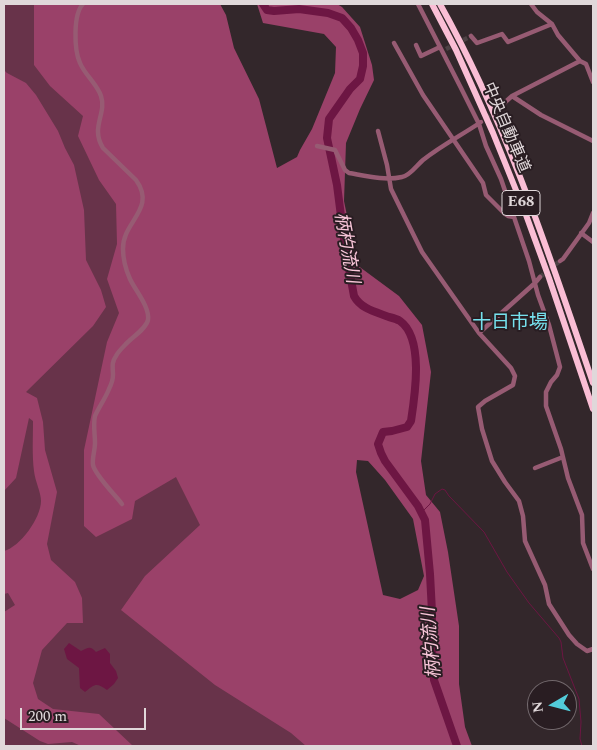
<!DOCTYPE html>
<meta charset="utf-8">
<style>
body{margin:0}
#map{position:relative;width:597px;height:750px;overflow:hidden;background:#33272b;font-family:Spectral,serif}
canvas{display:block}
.frame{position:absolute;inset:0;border:5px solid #e0d8da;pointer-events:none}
.north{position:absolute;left:527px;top:680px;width:50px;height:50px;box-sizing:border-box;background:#291d22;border:1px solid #72686c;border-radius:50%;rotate:262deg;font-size:14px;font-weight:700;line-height:20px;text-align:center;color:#e0d8da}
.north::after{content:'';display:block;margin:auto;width:18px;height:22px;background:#52cbd9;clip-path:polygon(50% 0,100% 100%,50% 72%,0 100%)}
.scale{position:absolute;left:20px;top:708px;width:126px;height:22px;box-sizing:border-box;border:2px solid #e0d8da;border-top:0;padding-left:6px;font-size:15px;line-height:18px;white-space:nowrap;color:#e0d8da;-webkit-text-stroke:4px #291d22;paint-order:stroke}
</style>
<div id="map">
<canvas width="597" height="750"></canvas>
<div class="frame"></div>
<div class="north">N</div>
<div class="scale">200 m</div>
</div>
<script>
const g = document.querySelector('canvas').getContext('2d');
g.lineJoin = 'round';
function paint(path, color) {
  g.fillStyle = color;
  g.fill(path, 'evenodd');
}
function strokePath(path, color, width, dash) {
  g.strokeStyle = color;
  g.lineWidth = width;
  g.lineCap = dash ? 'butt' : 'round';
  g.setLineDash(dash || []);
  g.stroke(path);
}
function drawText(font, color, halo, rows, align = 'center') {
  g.font = font + ' Spectral,"Noto Sans JP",serif';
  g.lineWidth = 4;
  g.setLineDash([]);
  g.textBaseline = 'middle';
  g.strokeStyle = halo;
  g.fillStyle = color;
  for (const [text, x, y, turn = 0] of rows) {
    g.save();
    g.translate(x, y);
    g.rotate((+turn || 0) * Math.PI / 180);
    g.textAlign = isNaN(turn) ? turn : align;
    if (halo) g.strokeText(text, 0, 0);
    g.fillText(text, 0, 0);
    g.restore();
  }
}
paint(new Path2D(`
 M4 4H59L234 425 356 746H4Z`), '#68334a');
paint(new Path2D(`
 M34 4H220L226 15 234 48 259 99 277 168 297 157 300 150 312 129 335 73 336 47 324 34 263 23 257 4H337L342 7 360 27 372 65 374 80 360 109 346 143 344 201 357 265 399 296 422 325 431 372 421 461 426 495 440 512 448 552 459 626V684L465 727 472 746H306L291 733 215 685 121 610 145 576 200 525 176 477 135 501 132 519 96 537 84 526V450L107 342 119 313 107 279 117 244 116 204 99 180 78 136 83 116 50 86 34 65ZM357 460 368 461 385 480 413 519 424 576 418 590 400 599 383 595 356 472Z
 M4 70 7 73 26 83 36 95 58 131 65 148 74 165 84 210 86 260 101 290 106 307 93 326 26 392 37 398 43 422 45 450 57 492 47 544 51 560 75 582 82 598 83 623H67L42 650 33 683 38 699 53 709 99 714 133 746H81L72 742 48 744 40 741 4 718V612L15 605 8 593 4 594V551C20 547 41 518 41 501 41 492 35 481 34 471 32 455 33 438 33 421L29 418 16 478 4 491Z`), '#9a4169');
paint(new Path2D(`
 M69 643 81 651C88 648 90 645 96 652L105 648 110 654V663L116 671 118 678 114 684 107 690C96 682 95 684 85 692L80 688 79 668 67 659 64 649Z`), '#6d1643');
strokePath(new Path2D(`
 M422 512 430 504 435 494 442 489 445 490 449 496 484 532 507 572 529 603 559 638 561 642 563 658 579 699 581 722 580 739 582 746`), '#6d1643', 1);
strokePath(new Path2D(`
 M263 4 267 10 274 11 299 9 328 13 342 18 351 28 358 40 363 53V66L360 79 350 89 329 119 327 138 337 185 345 247 354 296C361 309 376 312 389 317 393 318 397 319 400 321 424 338 415 395 411 421L407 427 392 431 383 432 378 444 381 453 385 461 418 506 425 520 430 574 432 612V649L434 680 457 746`), '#6d1643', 8);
strokePath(new Path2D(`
 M446 49 471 36
 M486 118 502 105
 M540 277 560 261`), '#4d4245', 4.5, [4.5, 2]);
strokePath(new Path2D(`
 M83 4C73 14 74 50 80 63 85 75 97 84 101 96 107 114 90 127 103 148L136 180C157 209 122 222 123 249 123 259 126 270 130 279 135 290 150 307 148 320 146 329 131 338 125 345 122 348 118 352 116 356 111 363 113 368 113 375 113 379 111 385 109 389 105 399 99 407 95 416 93 425 95 434 95 443 95 450 92 458 93 465 95 475 116 496 122 504
 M418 4 461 88 479 124 486 146 501 179 529 261 538 295 549 325 560 367 557 375 551 382 546 392V406L561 449 568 478 582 515 583 543 593 569
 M531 4 537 12 552 24 558 35 580 61 586 64 593 82
 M471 36 477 43 502 34 508 42 552 24
 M394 43 423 95 483 183 486 195 505 214 508 216 514 217
 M416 45 421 56 440 47
 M512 96 541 115 593 141
 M502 105 512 96 580 61
 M378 131 387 165 391 189 422 252 479 333 511 368 515 376 513 385 485 401 478 407 482 429 492 461 505 482 519 501 523 516 525 541 545 585 549 604 569 635 577 644 587 651 593 649
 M317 146 335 150 345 170 349 173C366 176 385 181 402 177 410 176 417 165 423 160 442 145 462 135 481 122
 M581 233 593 242
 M560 261 563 259 589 223 593 213
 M479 333 535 283 540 277
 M535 468 563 457`), '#975b73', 4.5);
strokePath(new Path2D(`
 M432 4 456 50 493 133 526 215 549 278 593 409
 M440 4C507 124 549 254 593 383`), '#fabed5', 6);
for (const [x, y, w] of [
 [521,203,38]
]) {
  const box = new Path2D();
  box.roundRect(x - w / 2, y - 12.5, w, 25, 4);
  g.fillStyle = '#291d22';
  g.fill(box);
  strokePath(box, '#e0d8da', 1);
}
drawText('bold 15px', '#e0d8da', null, [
 ["E68",521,203]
]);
drawText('16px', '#e0d8da', '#291d22', [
 ["中央自動車道",505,128,67]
]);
drawText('italic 18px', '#f9c6d9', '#291d22', [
 ["柄杓流川",345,248,80],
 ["柄杓流川",433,643,-95]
]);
drawText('19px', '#76e1ee', '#291d22', [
 ["十日市場",510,324]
]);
</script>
